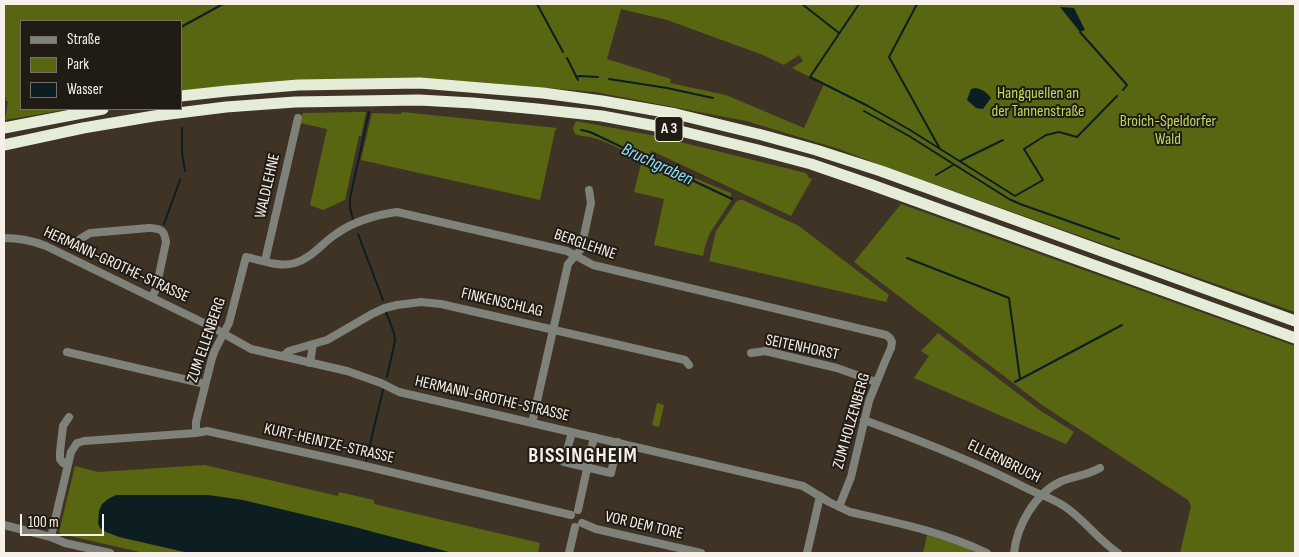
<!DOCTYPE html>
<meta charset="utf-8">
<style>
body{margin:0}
#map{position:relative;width:1299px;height:557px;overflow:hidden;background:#3e3325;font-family:"Sofia Sans Condensed",sans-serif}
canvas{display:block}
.frame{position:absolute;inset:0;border:5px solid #f7f0e8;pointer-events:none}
.legend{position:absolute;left:20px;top:20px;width:162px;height:90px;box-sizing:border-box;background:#211b15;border:1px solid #777069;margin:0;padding:6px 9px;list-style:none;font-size:15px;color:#f7f0e8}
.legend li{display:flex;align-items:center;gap:10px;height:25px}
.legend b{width:25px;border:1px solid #777069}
.scale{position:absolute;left:20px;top:514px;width:84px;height:22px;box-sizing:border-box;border:2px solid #f7f0e8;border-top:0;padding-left:6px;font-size:15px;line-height:18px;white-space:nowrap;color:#f7f0e8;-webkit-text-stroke:4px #211b15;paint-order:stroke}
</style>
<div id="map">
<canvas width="1299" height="557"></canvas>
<div class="frame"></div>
<ul class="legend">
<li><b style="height:6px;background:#7f827a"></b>Straße</li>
<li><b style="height:14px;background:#586612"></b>Park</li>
<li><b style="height:14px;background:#0d1e22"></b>Wasser</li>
</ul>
<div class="scale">100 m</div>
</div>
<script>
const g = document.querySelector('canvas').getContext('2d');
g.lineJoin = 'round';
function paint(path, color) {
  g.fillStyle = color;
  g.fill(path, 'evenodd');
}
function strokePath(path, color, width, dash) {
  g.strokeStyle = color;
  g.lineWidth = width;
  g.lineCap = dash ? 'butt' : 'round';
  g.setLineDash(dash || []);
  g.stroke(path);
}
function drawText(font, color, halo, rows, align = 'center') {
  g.font = font + ' "Sofia Sans Condensed",sans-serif';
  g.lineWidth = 4;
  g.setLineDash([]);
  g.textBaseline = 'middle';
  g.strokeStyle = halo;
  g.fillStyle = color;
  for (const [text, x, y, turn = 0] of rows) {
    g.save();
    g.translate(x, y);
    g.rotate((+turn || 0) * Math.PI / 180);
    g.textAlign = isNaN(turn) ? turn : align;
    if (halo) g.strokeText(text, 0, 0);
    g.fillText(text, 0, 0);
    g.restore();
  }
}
paint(new Path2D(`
 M4 4H1295V312L880 165 839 149 746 121 595 92 479 82 422 79 181 91V21H21V109H70L5 120 8 101H6L4 89ZM621 9 667 20 763 55 784 65 799 55 803 61 792 68 824 84 804 128 726 95 670 83 671 79 607 59Z
 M359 112H366L361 136H359L345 200 323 210 310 205 327 129 300 123 303 113Z
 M402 112 557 128 555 131 540 200 361 160 372 113 401 114Z
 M576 121 656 136 806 173 809 178 812 179 791 216 652 151 646 158 731 193V201L710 233 705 246 703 256 654 245 664 199 634 192 642 160C626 152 607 141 590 137 585 136 581 136 575 134L573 128Z
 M739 200H743L799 226 889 295 886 302 709 261 716 231 736 202Z
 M901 204 1295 346V553H1180L1191 506 1188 500 1042 405 854 262Z
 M938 333 1041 411 1074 432 1066 444 914 378 929 356 921 351Z
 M657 403 664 405 659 427 652 425Z
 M205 465 338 496 339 492 374 500V504L540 543 538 553H144L61 534 59 532 75 466 98 472Z
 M927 535 962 546 976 553H923Z`), '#586612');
paint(new Path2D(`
 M1060 7 1074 8 1085 30 1080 32Z
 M976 88C983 90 987 92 991 98L983 109 976 108 967 100 971 89Z
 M116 495H208L243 500 347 525 453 553H189L119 537 106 532 100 528 98 523 99 511 102 504 108 499Z`), '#0d1e22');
strokePath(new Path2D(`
 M537 4 563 52
 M802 4 839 33
 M859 4 810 77 868 106 910 130 1015 196 1043 180 1024 149 1046 135 1059 132 1077 137 1117 96
 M917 4 889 57 940 149
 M181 27 223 4
 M1080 32 1127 85 1123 90
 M567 58 578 80
 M576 77 580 76 598 77
 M609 79 667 88 713 98
 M864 111 909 136 1009 199 1020 204 1119 239
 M182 128V153L185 171
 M581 130 590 132 732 199
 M960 161 1003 140
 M936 175 953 165
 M353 219 350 208V198L369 112
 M164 224 180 180
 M358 234 383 300
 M907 258 1009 298 1020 379
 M386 312 394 333 395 341 387 377
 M1015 382 1122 325
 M366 461 383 390`), '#0d1e22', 2);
strokePath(new Path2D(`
 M4 238C20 238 31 240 46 246L210 326 251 349 347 371 381 383 399 392 803 486 829 502 850 512C898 523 943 532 987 553
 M80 239 90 233 149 228C161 229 164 229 166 242L156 289 152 297
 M265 261 298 118
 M67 352 205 384
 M751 353 765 351 837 368 876 382
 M283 356 289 351 327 340 372 314 385 308 397 305 421 302 441 304 685 360 689 365
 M310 363 313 344
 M864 420C919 440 974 461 1026 488 1038 494 1052 498 1064 506 1084 519 1098 540 1118 553
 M532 423 568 264 581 249 591 203 589 190
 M572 432 564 462 611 473 618 442
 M196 433V422L212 358 215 350 229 323 246 257C261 260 280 268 295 263 312 258 322 243 336 234 354 221 376 215 397 212L567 251 593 265 886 335 890 338 892 342 891 348 884 364 869 401 851 477 839 507
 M68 465 63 463 60 459V452L63 426 69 417
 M578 510 594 437
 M582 523 596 529 701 553
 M4 525 51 537 65 543 110 553
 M51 537 71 452 77 443 84 441 196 433 207 431 361 465 571 515
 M569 553 575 527
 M807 553 820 496
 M1014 553C1017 525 1035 493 1062 481 1075 476 1088 475 1100 468`), '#7f827a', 8);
strokePath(new Path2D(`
 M181 96 227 91 298 85 420 83 543 93 602 101 676 114 762 135 816 150 881 171 1295 321
 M4 128 103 109
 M4 145 83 128 154 116 226 107 295 102 419 100 473 103 537 109 602 116 672 129 758 150 811 164 872 185 1295 338`), '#e5edd9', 11);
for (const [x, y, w] of [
 [669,129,28]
]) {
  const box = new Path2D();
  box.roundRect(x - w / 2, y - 12.5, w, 25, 4);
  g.fillStyle = '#211b15';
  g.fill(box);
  strokePath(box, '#f7f0e8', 1);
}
drawText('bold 15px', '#f7f0e8', null, [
 ["A 3",669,129]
]);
drawText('16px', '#c0d95b', '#211b15', [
 ["Hangquellen an",1038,94],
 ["der Tannenstraße",1038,112],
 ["Broich-Speldorfer",1168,122],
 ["Wald",1168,140]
]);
drawText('16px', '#f7f0e8', '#211b15', [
 ["WALDLEHNE",268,186,-77],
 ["BERGLEHNE",585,245,19],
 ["HERMANN-GROTHE-STRASSE",116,265,25],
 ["FINKENSCHLAG",502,303,13],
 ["ZUM ELLENBERG",207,340,-71],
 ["SEITENHORST",802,348,12],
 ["HERMANN-GROTHE-STRASSE",492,399,13],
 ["ZUM HOLZENBERG",852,421,-74],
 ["KURT-HEINTZE-STRASSE",329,444,13],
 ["ELLERNBRUCH",1004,462,26],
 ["VOR DEM TORE",644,526,13]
]);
drawText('italic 18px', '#8ae5fb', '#211b15', [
 ["Bruchgraben",657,165,25]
]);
g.letterSpacing = '1px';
drawText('bold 21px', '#f7f0e8', '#211b15', [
 ["BISSINGHEIM",583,457]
]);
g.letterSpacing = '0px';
</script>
